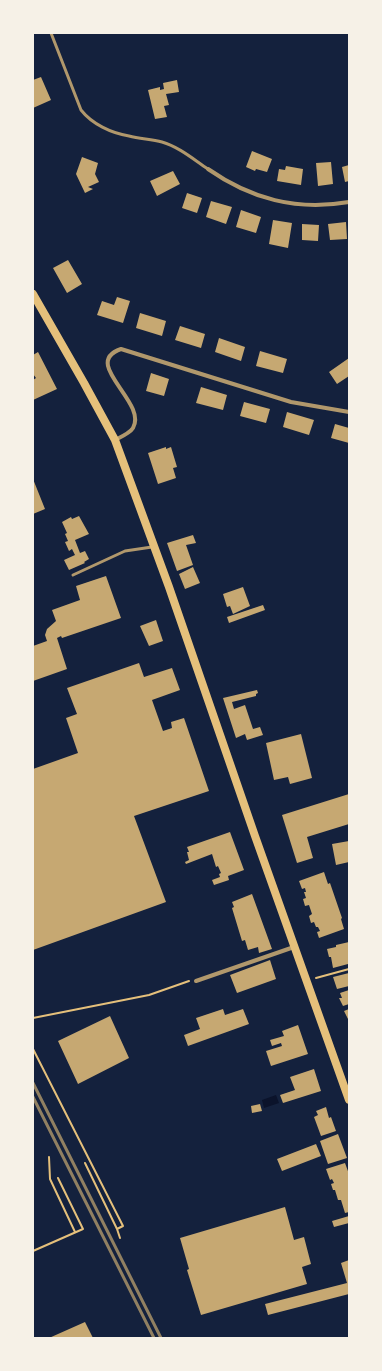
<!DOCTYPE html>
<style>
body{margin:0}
#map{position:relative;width:382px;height:1371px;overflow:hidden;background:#14213d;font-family:"Source Serif 4",serif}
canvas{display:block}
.frame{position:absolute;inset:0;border:34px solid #f6f1e7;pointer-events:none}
</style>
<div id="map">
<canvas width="382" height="1371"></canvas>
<div class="frame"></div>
</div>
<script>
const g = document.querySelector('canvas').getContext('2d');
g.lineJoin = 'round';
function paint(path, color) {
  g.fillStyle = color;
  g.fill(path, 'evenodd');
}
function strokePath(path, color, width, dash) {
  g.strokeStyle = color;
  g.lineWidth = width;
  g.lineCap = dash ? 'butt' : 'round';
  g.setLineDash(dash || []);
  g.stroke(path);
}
paint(new Path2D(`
 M276 1095 279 1103 264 1108 262 1100Z`), '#0b132b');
paint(new Path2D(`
 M41 77 51 100 33 108V80Z
 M177 80 179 92 166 94 169 105 164 106 167 117 155 119 148 90 160 87V90L164 89 163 83Z
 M252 151 272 159 267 172 256 169 255 171 246 167Z
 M82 157 98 163 95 174 99 182 88 187 93 189 85 193 76 174Z
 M331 162 333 184 318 186 316 163Z
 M349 165V181L345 182 342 167Z
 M286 166 303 169 301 185 277 181 279 169 285 170Z
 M173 171 180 184 157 196 150 181Z
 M187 193 202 198 197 213 182 208Z
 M211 201 232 207 226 224 206 217Z
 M241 210 261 217 256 233 236 227Z
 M273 220 292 223 288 248 269 244Z
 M346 222 347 239 330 240 328 224Z
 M302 224 319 225 318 241 302 240Z
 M68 260 82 284 67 293 53 268Z
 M117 297 130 301 123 323 97 315 102 301 114 305Z
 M140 313 166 321 162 336 136 328Z
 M180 326 205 334 201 348 175 340Z
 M219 338 245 347 241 361 215 352Z
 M260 351 287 359 283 373 256 366Z
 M38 352 57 389 33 400V380L36 378 33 374V355Z
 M349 358V376L337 384 329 372Z
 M151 373 169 379 164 396 146 391Z
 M201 387 227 395 223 410 196 403Z
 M244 402 270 409 266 423 240 416Z
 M287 412 314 420 309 435 283 427Z
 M335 424 349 428V443L331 438Z
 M166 447V449L171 447 177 467 173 468 176 478 158 484 148 453Z
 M33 479 45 509 33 514Z
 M79 516 89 534 75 540 80 553 85 551 89 559 84 562 85 563 69 570 64 560 75 555 72 549 69 551 65 542 68 541 65 534 67 533 62 522 71 517 72 519Z
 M193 535 196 543 186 545 193 565 177 571 167 543Z
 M193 567 200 583 185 589 179 574Z
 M106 576 121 618 62 638 61 636 57 638 67 669 33 681V646L47 641 45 635 47 629 56 621 52 610 80 600 76 586Z
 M243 587 250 606 233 614 230 606 227 607 223 594Z
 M263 605 265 610 229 623 227 617Z
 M156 620 163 641 149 646 140 626Z
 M139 663 144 677 172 668 180 690 152 700 163 731 172 728 171 722 184 718 209 791 134 816 166 902 33 950V769L78 753 66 718 77 714 67 688Z
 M257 690 258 693 256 694V696L232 702 234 709 245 705 253 729 260 727 263 735 247 740 245 734 236 738 223 698Z
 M301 734 312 778 290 784 288 777 274 780 266 743Z
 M349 794V824L307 837 313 858 297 863 282 815Z
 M230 832 244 870 228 876 229 880 214 885 212 880 220 877 219 874 221 873 218 866 216 867 212 854 186 864 185 862 189 860 187 852H189L187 847Z
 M349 841V862L336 865 332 844Z
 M324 872 328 884 330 883 342 918 341 919 344 929 319 938 317 932 320 931 318 927H316L314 922 311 923 309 916 312 914 309 905 305 906 303 899 306 898 304 892H306L305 888 302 889 299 881Z
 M252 894 272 949 259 953 258 947 248 950 245 940 242 941 232 908 234 907 232 902Z
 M349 942 348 964 333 968 331 957H329L327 949 336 947V945Z
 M270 960 276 979 237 993 230 975Z
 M349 973V986L337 989 333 977Z
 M349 990V1004L343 1006 339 998H342L340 993Z
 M223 1009 225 1015 243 1009 249 1024 188 1046 184 1035 200 1029 196 1018Z
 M349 1009V1021L344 1011Z
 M110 1016 129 1058 78 1084 58 1041Z
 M298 1025 308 1054 271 1066 266 1051 282 1046 281 1043 272 1046 270 1040 284 1036 282 1031Z
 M314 1069 321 1091 283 1103 280 1095 295 1090 290 1077Z
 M260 1104 262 1111 252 1113 251 1106Z
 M326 1107 329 1118 331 1117 336 1131 321 1136 314 1117 318 1115 316 1111Z
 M338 1134 347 1158 328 1164 320 1141Z
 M316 1144 321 1156 282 1171 277 1159Z
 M345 1163 349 1174V1212L345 1213 341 1200H338L335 1190H333L331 1184 334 1183 332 1179 330 1180 326 1169Z
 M285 1207 294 1240 304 1237 311 1264 302 1267 307 1284 201 1315 187 1270 189 1269 180 1238Z
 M349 1216V1223L334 1227 332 1221Z
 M349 1260V1294L268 1315 265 1304 347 1283 341 1263Z
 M85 1322 93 1338H49Z`), '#c6a872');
strokePath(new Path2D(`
 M316 978 349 969
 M33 1018 149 995 189 981
 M33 1049 123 1226 117 1229 85 1163
 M49 1157 50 1179 75 1232
 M117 1229 120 1238
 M33 1251 83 1229 58 1178`), '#e5c07b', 2);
strokePath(new Path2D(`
 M51 33 81 110C92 124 111 133 129 136 140 139 151 139 162 142 179 147 193 159 208 169
 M73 575 125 551 152 547`), '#b1986c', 3);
strokePath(new Path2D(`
 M208 169C251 199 296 211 349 202
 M115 440C121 437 130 433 133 428 148 402 80 363 121 349L291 402 349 412
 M196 981 294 947`), '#b1986c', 4);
strokePath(new Path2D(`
 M33 294 84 383 115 440 169 587 255 836 349 1100`), '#e5c07b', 8);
strokePath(new Path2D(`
 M33 1083 161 1338
 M33 1097 154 1338`), '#918062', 3);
</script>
